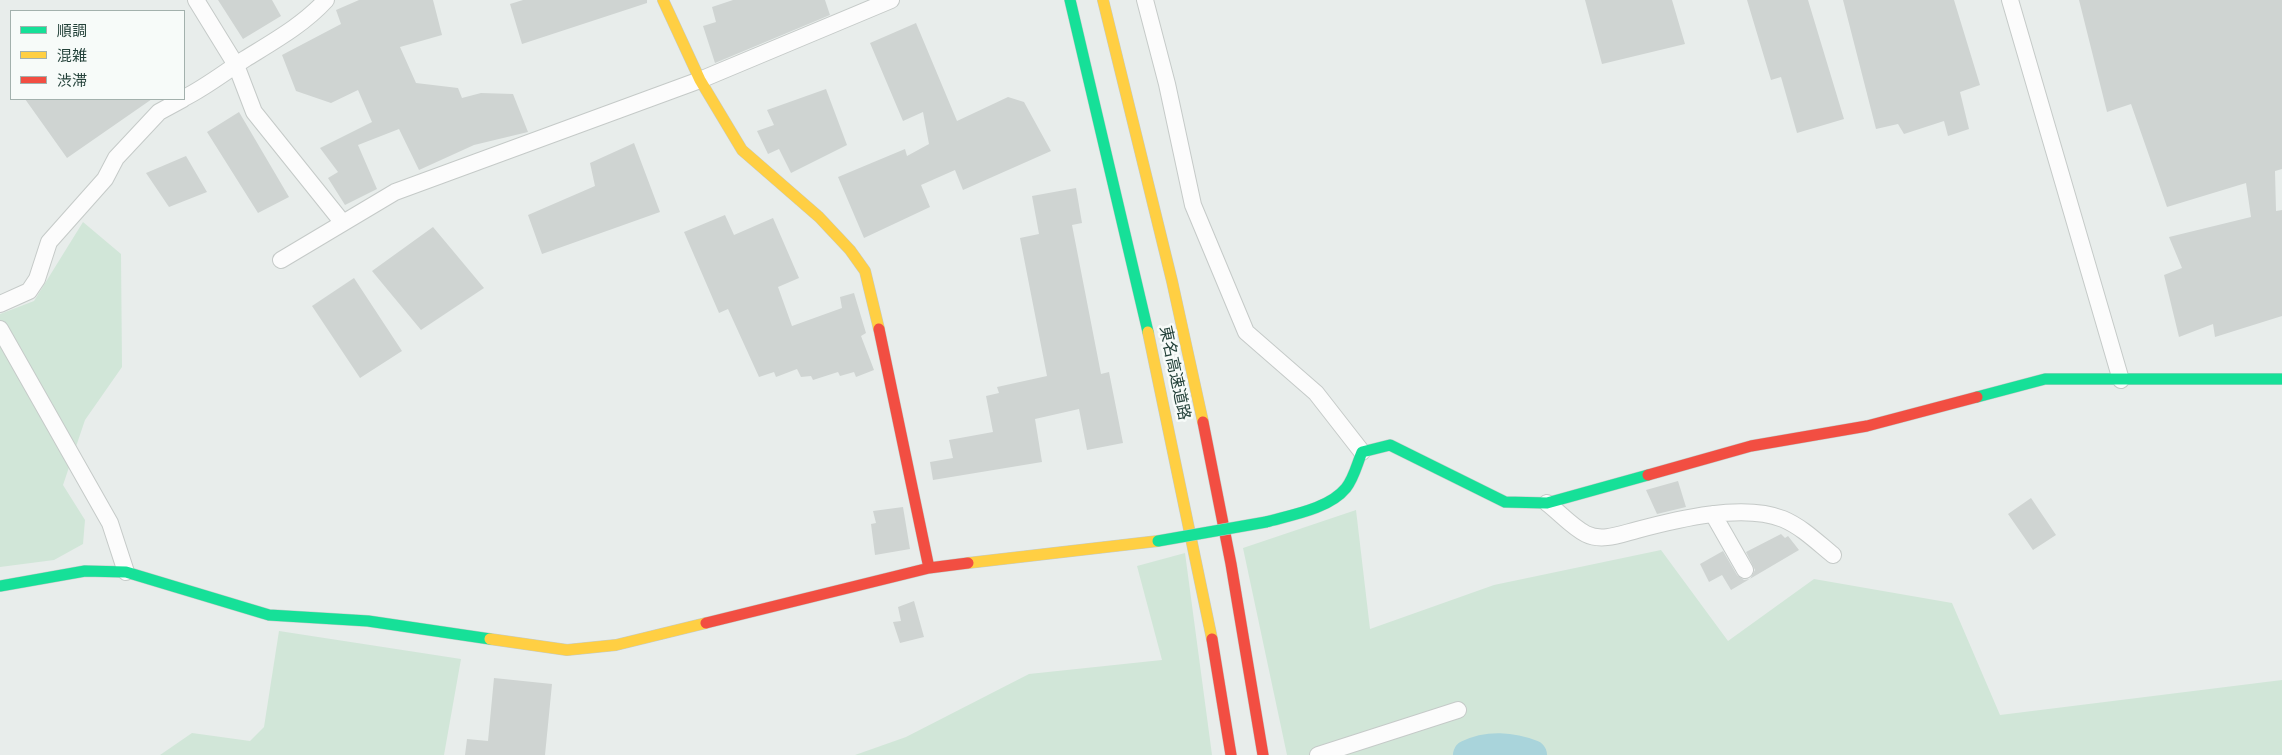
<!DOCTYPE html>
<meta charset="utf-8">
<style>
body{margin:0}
#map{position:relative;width:2282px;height:755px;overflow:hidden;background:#e8edeb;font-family:"DejaVu Sans","Noto Sans JP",sans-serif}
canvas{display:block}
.legend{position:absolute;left:10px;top:10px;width:175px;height:90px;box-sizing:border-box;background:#f7fbf9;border:1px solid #a3b1ad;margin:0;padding:6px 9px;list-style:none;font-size:15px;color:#24423a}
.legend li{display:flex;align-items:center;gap:10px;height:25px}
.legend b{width:25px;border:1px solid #a3b1ad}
</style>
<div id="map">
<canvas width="2282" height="755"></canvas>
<ul class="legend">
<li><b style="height:6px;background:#16e098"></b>順調</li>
<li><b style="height:6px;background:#ffcf43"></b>混雑</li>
<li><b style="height:6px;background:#f24e42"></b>渋滞</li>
</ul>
</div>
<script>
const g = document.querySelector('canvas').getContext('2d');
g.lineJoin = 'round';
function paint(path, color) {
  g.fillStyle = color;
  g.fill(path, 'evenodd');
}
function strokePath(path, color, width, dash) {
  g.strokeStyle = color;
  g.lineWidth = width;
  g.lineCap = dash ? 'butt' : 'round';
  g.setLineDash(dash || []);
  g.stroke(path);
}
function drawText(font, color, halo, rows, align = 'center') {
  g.font = font + ' "DejaVu Sans","Noto Sans JP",sans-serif';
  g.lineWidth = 5;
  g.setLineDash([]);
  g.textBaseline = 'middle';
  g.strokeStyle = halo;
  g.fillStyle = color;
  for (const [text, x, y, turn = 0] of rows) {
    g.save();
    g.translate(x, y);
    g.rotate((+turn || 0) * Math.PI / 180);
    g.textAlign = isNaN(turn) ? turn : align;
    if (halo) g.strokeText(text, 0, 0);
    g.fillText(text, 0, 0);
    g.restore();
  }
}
paint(new Path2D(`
 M83 222 121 254 122 367 85 420 63 485 85 520 83 544 54 560 0 567V314L34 301Z
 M1356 510 1370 629 1494 585 1661 550 1728 641 1814 579 1952 603 2000 715 2282 680V755H1287L1243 548Z
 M1185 553 1212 755H855L906 737 1029 674 1162 660 1137 566Z
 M279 631 461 659 444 755H160L192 733 250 741 264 727Z`), '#d1e6d8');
strokePath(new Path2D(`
 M1468 755C1488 745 1512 747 1532 755`), '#a9d4db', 30);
paint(new Path2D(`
 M218 0H272L281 16 243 39Z
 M359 0H433L442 35 400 47 416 83 458 88 462 98 481 93 513 94 528 132 474 145 419 170 399 129 358 145 377 189 345 205 328 178 338 172 320 148 372 122 358 90 331 103 296 91 282 55 341 24 336 10Z
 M523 0H647V3L522 44 510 4Z
 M733 0H825L830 15 715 63 703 26 716 22 712 7Z
 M1585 0H1672L1685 44 1602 64Z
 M1747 0H1808L1844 119 1797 133 1781 77 1771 80Z
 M1843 0H1954L1980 85 1960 92 1969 129 1948 136 1944 121 1904 134 1898 124 1876 129Z
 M2079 0H2282V169L2275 171 2276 211 2282 210V316L2215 337 2213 324 2179 337 2164 275 2182 268 2169 237 2251 217 2246 183 2167 207 2131 104 2107 112Z
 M916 23 957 121 1008 97 1024 102 1051 151 963 190 955 170 921 185 930 207 864 238 838 177 905 149 907 156 929 144 923 112 903 121 870 43Z
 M826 89 847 145 791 173 779 149 768 154 757 131 774 125 767 110Z
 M25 99H152L67 158Z
 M239 112 289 197 258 213 207 132Z
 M634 143 660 212 542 254 528 215 595 186 590 163Z
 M186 156 207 192 169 207 146 173Z
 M1076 188 1082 223 1072 225 1101 374 1109 372 1123 443 1087 450 1079 409 1035 419 1042 462 933 480 930 462 953 458 949 440 993 432 986 396 999 393 997 387 1047 376 1020 238 1039 234 1032 196Z
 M725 215 734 235 773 218 799 278 778 287 792 326 842 308 840 297 854 293 866 333 861 336 874 370 856 377 854 372 840 376 838 372 813 380 811 376 801 377 797 369 776 377 774 372 759 377 728 309 719 313 684 232Z
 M433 227 484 288 421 330 372 271Z
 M354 278 402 351 360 378 312 306Z
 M1678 481 1686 507 1657 514 1646 490Z
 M2031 498 2056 535 2033 550 2008 514Z
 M903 507 910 549 875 555 871 524 876 523 873 511Z
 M1781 534 1785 538 1788 536 1799 550 1731 590 1722 575 1709 582 1700 564 1723 551 1737 575 1744 580 1750 579 1755 570 1746 552Z
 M914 601 924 637 900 643 893 622 901 621 898 607Z
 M494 678 552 684 545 755H465L467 739 488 741Z`), '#cfd4d2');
const street = new Path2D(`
 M196 0 236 65 254 112 343 223
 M1145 0 1167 84 1193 205 1246 332 1316 393 1362 452
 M2010 0 2121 380
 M184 98C206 87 225 72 245 59 274 41 303 25 326 0
 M281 260 395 192 700 80 891 0
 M0 304 29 291 37 279 49 242 105 179 116 158 159 112 183 99
 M0 329 110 523 126 572
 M1547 503C1559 512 1572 527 1586 534 1602 542 1621 534 1637 530 1678 519 1743 503 1783 519 1802 527 1817 542 1833 555
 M1713 514 1745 570
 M1318 755 1458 710`);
const fast = new Path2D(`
 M1070 0 1148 332
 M1977 397 2045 379H2282
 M1266 522C1291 515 1329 509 1346 488 1354 478 1357 464 1362 452L1390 445 1505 502 1547 503 1648 475
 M0 586 85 571 126 572 269 615 368 621 490 639`);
const slow = new Path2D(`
 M663 0 700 80 742 150 819 217 850 250 865 271 879 329
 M1103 0 1172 281 1203 422
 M1148 332 1212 639
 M968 563 1158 541
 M490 639 567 650 616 645 706 623`);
const jam = new Path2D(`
 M879 329 929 568
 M1203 422 1231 564 1263 755
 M1648 475 1751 446 1867 426 1977 397
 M706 623 929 568 968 563
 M1212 639 1231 755`);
strokePath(street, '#c5cac8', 18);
strokePath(fast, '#c3cbc8', 12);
strokePath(slow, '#c3cbc8', 12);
strokePath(jam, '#c3cbc8', 12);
strokePath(street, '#fcfcfc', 16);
strokePath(fast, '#16e098', 11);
strokePath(slow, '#ffcf43', 11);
strokePath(jam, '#f24e42', 11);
const fastBridge = new Path2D(`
 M1158 541 1266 522`);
strokePath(fastBridge, '#c3cbc8', 12, []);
strokePath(fastBridge, '#16e098', 11);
drawText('16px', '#24423a', '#f7fbf9', [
 ["東名高速道路",1174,373,78]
]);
</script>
